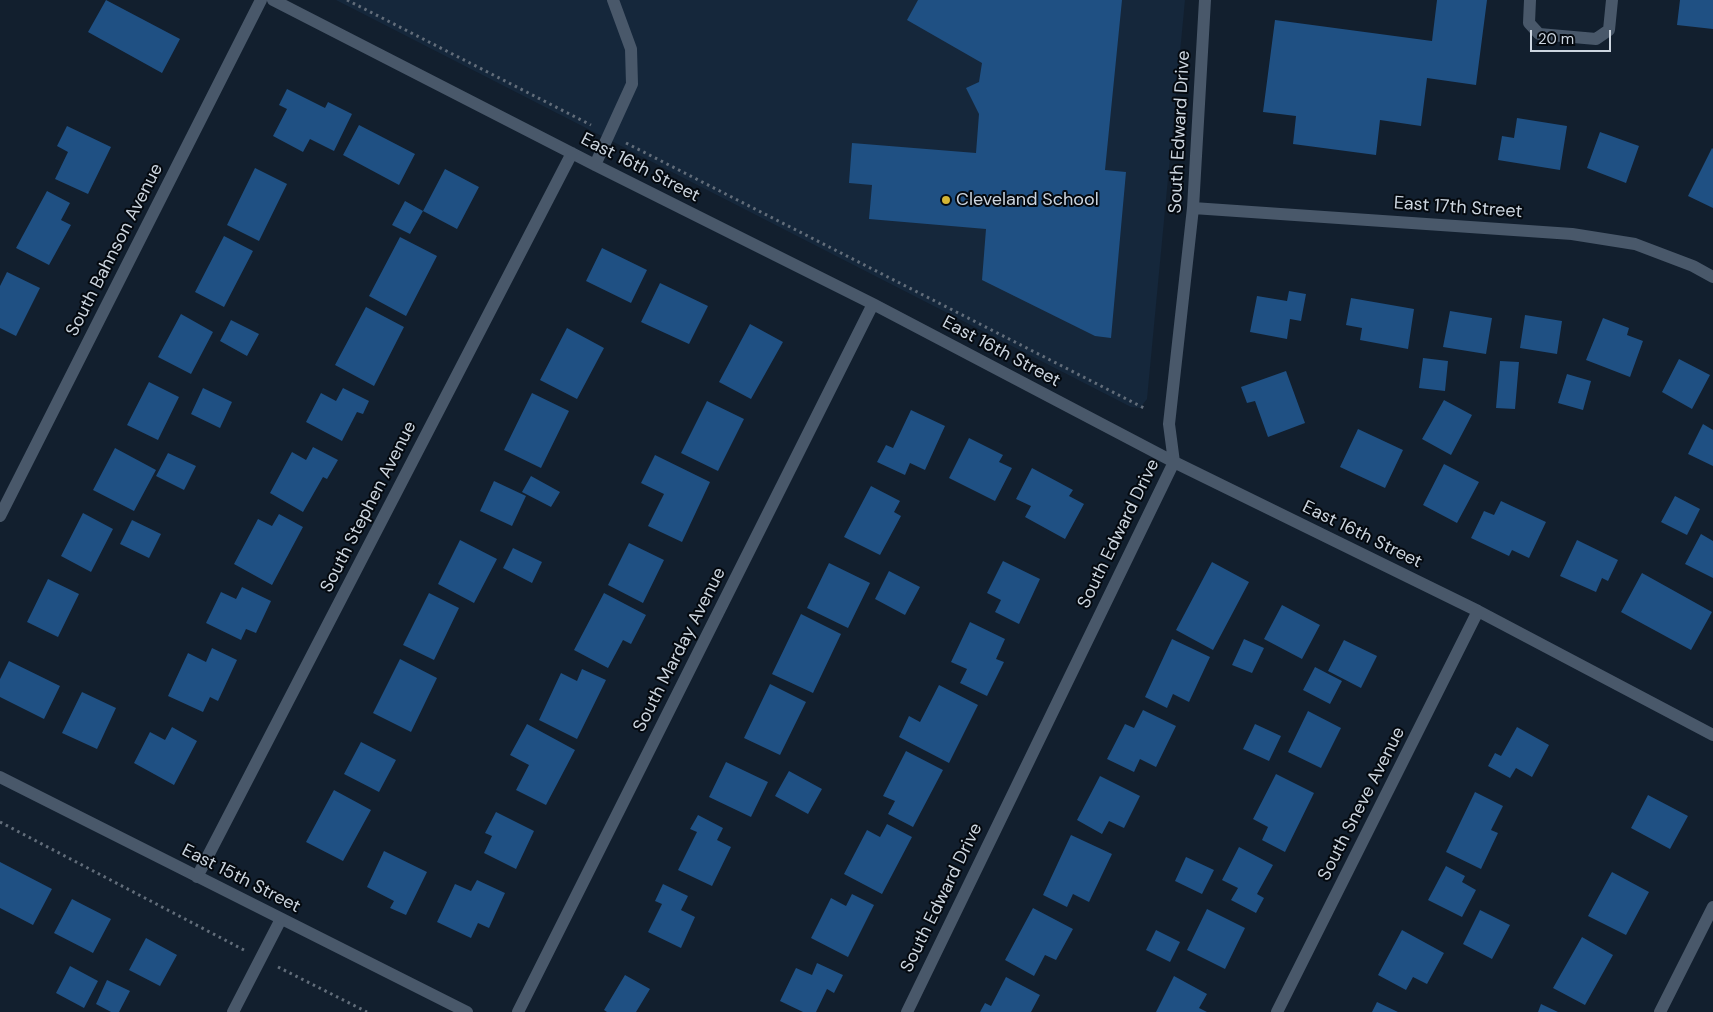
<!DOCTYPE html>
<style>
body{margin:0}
#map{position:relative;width:1713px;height:1012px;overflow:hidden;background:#121f2e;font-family:"DM Sans",sans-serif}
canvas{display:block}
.scale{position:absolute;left:1530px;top:30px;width:81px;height:22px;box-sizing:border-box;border:2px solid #ccd5df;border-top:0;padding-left:6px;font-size:15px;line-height:18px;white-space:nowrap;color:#ccd5df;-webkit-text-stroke:4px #04090f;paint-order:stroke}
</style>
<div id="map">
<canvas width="1713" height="1012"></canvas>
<div class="scale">20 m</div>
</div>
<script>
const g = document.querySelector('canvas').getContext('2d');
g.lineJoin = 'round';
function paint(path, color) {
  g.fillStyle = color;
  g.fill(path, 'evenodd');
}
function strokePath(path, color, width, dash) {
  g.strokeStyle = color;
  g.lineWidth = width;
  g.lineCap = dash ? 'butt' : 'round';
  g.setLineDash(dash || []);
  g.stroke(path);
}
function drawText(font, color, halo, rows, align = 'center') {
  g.font = font + ' "DM Sans",sans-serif';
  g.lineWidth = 4;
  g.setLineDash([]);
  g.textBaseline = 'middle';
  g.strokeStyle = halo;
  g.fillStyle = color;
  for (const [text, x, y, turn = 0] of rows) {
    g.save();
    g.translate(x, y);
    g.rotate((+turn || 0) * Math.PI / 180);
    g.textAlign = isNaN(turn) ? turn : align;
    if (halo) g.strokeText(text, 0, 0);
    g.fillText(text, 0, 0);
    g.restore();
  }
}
paint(new Path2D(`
 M336 0H1185L1147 399 1140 408 1131 407Z`), '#15273b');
paint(new Path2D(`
 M106 0 180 39 162 73 88 32Z
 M918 0H1122L1105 170 1126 172 1111 338 1095 336 982 280 986 229 869 219 872 185 849 183 852 143 976 153 979 114 966 88 979 82 982 63 907 20Z
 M1437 0H1487L1476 85 1427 78 1421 126 1380 120 1376 155 1293 144 1296 116 1263 112 1275 20 1432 41Z
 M1680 0H1713V29L1677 25Z
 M287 89 325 108 328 102 352 114 334 151 310 139 303 152 273 136 287 109 279 105Z
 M1517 118 1567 126 1560 170 1498 160 1502 136 1514 138Z
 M359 125 415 154 399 185 343 155Z
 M67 126 111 147 88 194 55 179 68 152 57 146Z
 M1600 132 1639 146 1626 183 1587 168Z
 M1712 148 1713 149V208L1688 196Z
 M255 168 287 184 259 241 227 225Z
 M445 169 479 187 457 229 423 211Z
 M47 191 70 203 61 220 71 225 49 265 16 248Z
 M405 201 423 211 410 234 392 225Z
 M224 236 253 251 224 307 195 292Z
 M400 237 437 256 406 316 369 296Z
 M602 248 647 270 631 303 586 281Z
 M7 272 40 288 16 336 0 328V286Z
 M660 283 708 306 689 344 641 322Z
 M1289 291 1306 294 1301 321 1290 319 1287 339 1250 332 1257 296 1287 301Z
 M1351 298 1414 309 1408 349 1360 340 1362 328 1346 325Z
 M366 307 404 327 374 386 335 365Z
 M1450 311 1492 318 1486 354 1443 347Z
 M181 314 213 332 191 374 158 357Z
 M1525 315 1562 321 1557 354 1520 348Z
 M1603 318 1629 328 1627 335 1643 341 1630 377 1586 360Z
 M231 320 259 334 247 356 220 341Z
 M750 324 783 342 751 399 719 382Z
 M567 328 604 348 577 399 540 380Z
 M1423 358 1448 361 1445 391 1419 388Z
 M1679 359 1710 375 1692 409 1662 392Z
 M1500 361 1519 362 1515 409 1496 408Z
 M1286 371 1305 423 1268 437 1255 401 1247 403 1241 387Z
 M1567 374 1591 381 1583 410 1558 403Z
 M149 382 179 397 158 440 127 425Z
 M203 388 232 402 220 428 191 414Z
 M343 388 369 401 363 414 357 412 342 441 306 422 321 393 336 401Z
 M532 393 569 411 541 468 504 450Z
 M1444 400 1472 415 1451 455 1422 439Z
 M707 401 744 419 718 471 681 453Z
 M911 410 945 426 925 470 910 463 905 475 877 462 886 445 893 448Z
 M1703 424 1713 430V466L1688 454Z
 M1358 429 1403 450 1385 488 1340 467Z
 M969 438 1003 455 999 462 1012 468 995 501 949 478Z
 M313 447 338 460 327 479 323 477 303 512 270 493 292 452 306 460Z
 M115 448 156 470 134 511 93 490Z
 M168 453 196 466 184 490 156 476Z
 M655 455 710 482 682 542 648 526 664 494 641 483Z
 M1444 464 1479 482 1457 523 1423 505Z
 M1032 468 1073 490 1069 496 1084 504 1065 539 1025 517 1031 506 1016 499Z
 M531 476 560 492 551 507 522 492Z
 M494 481 526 496 512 526 480 511Z
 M871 486 900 501 894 512 901 516 880 555 844 537Z
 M1675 496 1700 509 1687 535 1661 522Z
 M1501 501 1546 522 1529 558 1512 550 1509 556 1471 538 1484 511 1494 515Z
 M83 513 113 529 91 572 61 556Z
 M279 514 303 527 272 585 234 564 258 519 272 526Z
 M132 520 161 534 149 558 120 544Z
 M1701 534 1713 541V578L1685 564Z
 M460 540 497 559 474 603 438 584Z
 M1577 540 1618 560 1608 581 1602 578 1596 592 1560 576Z
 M629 543 664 560 643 603 608 585Z
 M513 548 542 562 532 583 503 568Z
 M1003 561 1040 579 1019 624 995 612 1001 600 987 593Z
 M1212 562 1249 582 1213 650 1176 630Z
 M829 563 870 583 848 628 807 608Z
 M889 571 920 587 905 615 875 599Z
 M1642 573 1712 612 1691 650 1621 612Z
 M48 579 79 594 58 637 27 622Z
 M242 587 271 601 256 633 246 629 241 640 206 623 221 592 236 599Z
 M429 593 459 608 434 660 403 645Z
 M604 593 646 615 631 644 623 640 608 668 574 650Z
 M1282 605 1320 625 1302 659 1264 639Z
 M801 614 841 634 813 693 772 674Z
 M970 622 1005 639 996 659 1004 662 987 696 960 683 967 669 951 662Z
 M1172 639 1210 657 1189 702 1173 694 1167 708 1145 697Z
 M1244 639 1264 648 1252 673 1232 665Z
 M1344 640 1377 656 1361 688 1328 671Z
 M212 648 237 660 218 701 210 697 203 712 168 696 188 653 206 662Z
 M400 659 437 678 411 732 373 713Z
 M9 661 60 686 44 719 0 697V679Z
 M1315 667 1342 681 1330 704 1303 690Z
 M582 669 606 680 577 739 539 720 561 673 577 681Z
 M770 684 806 702 780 755 744 738Z
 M939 685 978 705 949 763 899 737 909 716 920 722Z
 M82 692 116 708 97 749 62 733Z
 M1143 710 1176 726 1156 767 1140 759 1134 772 1107 759 1125 724 1134 728Z
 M1308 711 1341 728 1321 768 1288 752Z
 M527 724 575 750 546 805 516 790 529 765 510 755Z
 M1255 724 1281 736 1269 761 1243 749Z
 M172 727 197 741 174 785 134 763 150 732 165 740Z
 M1517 727 1549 745 1532 777 1516 768 1510 778 1488 766 1495 753 1501 756Z
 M361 742 396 760 379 792 344 774Z
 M906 751 943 770 913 827 888 814 895 801 883 796Z
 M726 762 768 782 751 817 709 797Z
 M789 771 822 789 808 814 775 796Z
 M1276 774 1314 793 1285 852 1262 840 1268 827 1253 819Z
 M1100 776 1140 796 1124 828 1109 821 1102 834 1077 820Z
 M334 790 371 810 343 861 306 842Z
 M1475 792 1503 806 1491 830 1498 833 1481 869 1446 852Z
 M1648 795 1688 816 1670 849 1631 828Z
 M496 812 534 831 516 869 484 853 492 836 485 833Z
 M698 815 723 828 717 840 731 847 712 886 678 870 697 832 690 829Z
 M887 824 912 837 882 894 844 874 867 830 880 837Z
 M1071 835 1112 854 1089 902 1073 894 1067 907 1043 895Z
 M1239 847 1273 865 1257 894 1264 898 1256 913 1231 900 1238 888 1222 880Z
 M384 851 427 872 406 915 390 908 394 901 367 887Z
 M1186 857 1214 870 1202 894 1175 881Z
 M0 862 52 889 33 925 0 908Z
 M1446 866 1465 876 1462 882 1476 890 1462 917 1428 900Z
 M1612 872 1649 892 1626 935 1588 916Z
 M477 880 505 893 489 928 478 923 471 938 437 922 455 884 471 891Z
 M663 884 688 896 681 910 695 917 681 948 648 932 662 904 655 901Z
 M852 894 874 905 848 957 811 938 831 898 846 906Z
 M72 899 111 919 93 953 54 933Z
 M1033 908 1073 929 1056 960 1045 955 1034 976 1005 960Z
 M1207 909 1245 928 1225 969 1187 950Z
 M1480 910 1510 925 1492 959 1463 944Z
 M1156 930 1180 942 1170 962 1146 950Z
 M1402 930 1444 953 1427 984 1413 977 1406 990 1378 975Z
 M1582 937 1613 955 1585 1005 1553 988Z
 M146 938 177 955 160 986 129 970Z
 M817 963 843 975 834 993 827 989 816 1012H803L780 1001 796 968 812 975Z
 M70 966 98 981 84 1008 56 993Z
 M625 975 650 989 636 1012H607L604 1010Z
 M1174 976 1207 994 1199 1008 1207 1012H1156Z
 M1006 977 1040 995 1031 1012H980L985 1003 991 1006Z
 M107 980 130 991 119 1012H111L96 1004Z
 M1377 1002 1398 1012H1372Z
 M1541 1004 1558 1012H1538Z`), '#1f5083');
strokePath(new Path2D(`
 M347 0 591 125
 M626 143 1144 408
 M0 822 244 950
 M278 967 367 1012`), '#626d7a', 3, [2.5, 4]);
strokePath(new Path2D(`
 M273 0 595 165 873 304 1174 462 1478 611 1713 735
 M1530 0 1529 23 1539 34 1596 39 1609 30 1612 0
 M595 165 632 84 631 49 613 0
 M1193 208 1572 234 1635 244 1693 266 1713 277
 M0 516 261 0
 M0 777 467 1012
 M197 877 572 153
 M233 1012 281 919
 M518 1012 873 304
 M907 1012 1174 462 1169 424 1193 208 1205 0
 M1277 1012 1478 611
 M1660 1012 1713 907`), '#49586a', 12);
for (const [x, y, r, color] of [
 [946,200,5,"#d4b635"]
]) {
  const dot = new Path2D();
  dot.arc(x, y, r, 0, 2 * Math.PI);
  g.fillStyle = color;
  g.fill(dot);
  strokePath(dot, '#04090f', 2);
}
drawText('18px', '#ccd5df', '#04090f', [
 ["South Edward Drive",1180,132,-87],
 ["East 16th Street",640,168,27],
 ["East 17th Street",1458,208,4],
 ["South Bahnson Avenue",115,250,-63],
 ["East 16th Street",1001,352,28],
 ["South Stephen Avenue",369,507,-63],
 ["South Edward Drive",1119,534,-64],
 ["East 16th Street",1362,535,26],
 ["South Marday Avenue",680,650,-63],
 ["South Sneve Avenue",1362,804,-63],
 ["East 15th Street",241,879,27],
 ["South Edward Drive",942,898,-64]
]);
drawText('18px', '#ccd5df', '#04090f', [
 ["Cleveland School",956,200]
], 'left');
</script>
